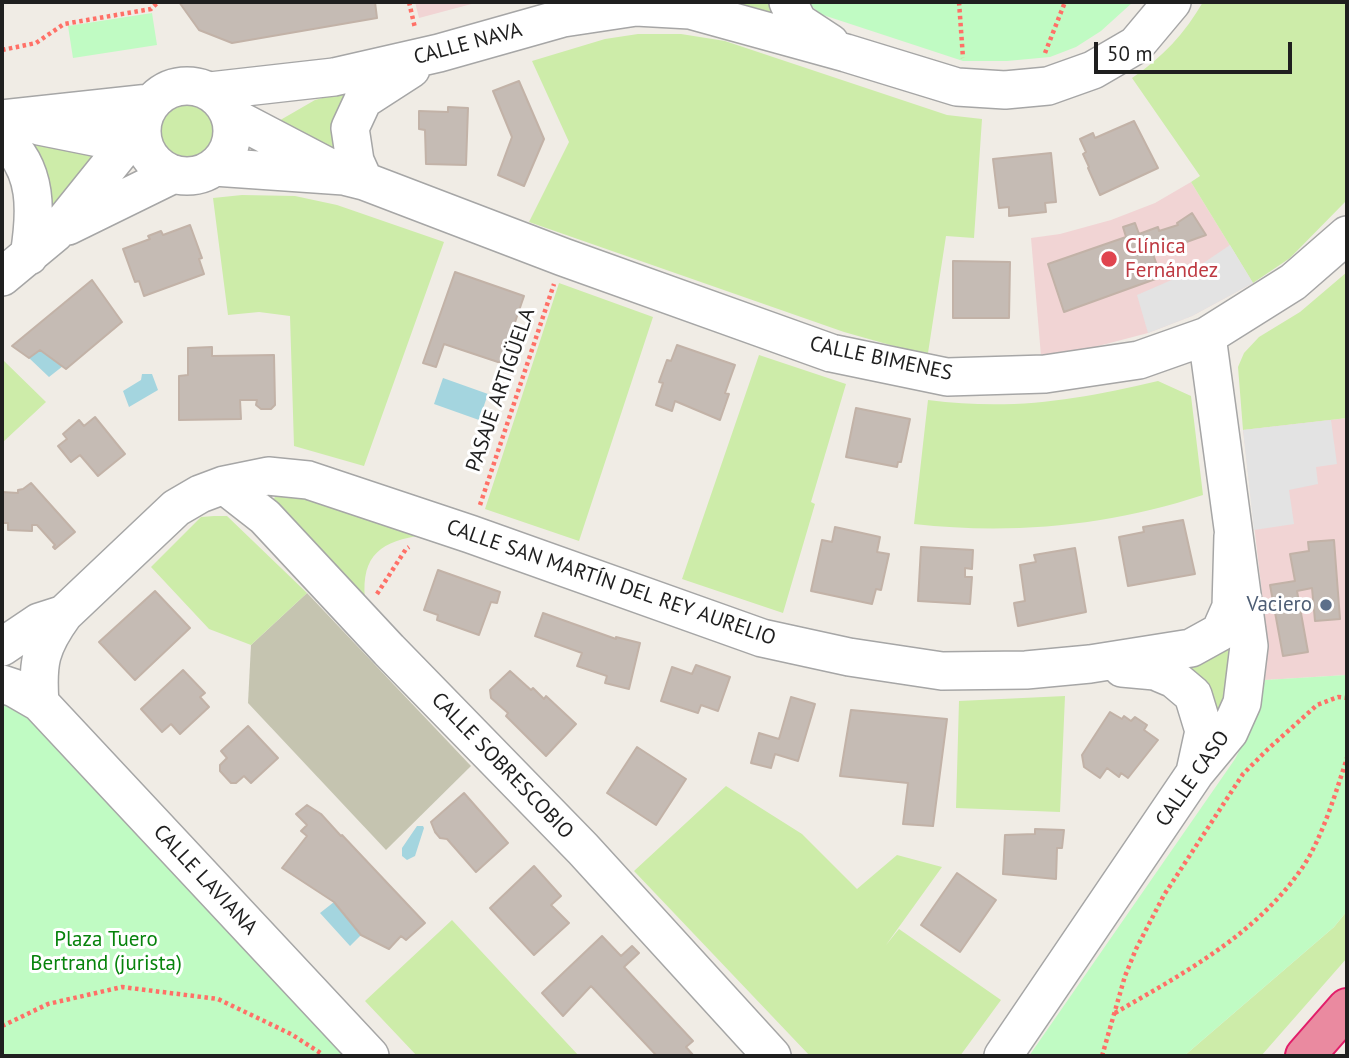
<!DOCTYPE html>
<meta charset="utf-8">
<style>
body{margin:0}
#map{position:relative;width:1349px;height:1058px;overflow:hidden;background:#f0ece5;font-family:"PT Sans",sans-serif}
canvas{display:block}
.frame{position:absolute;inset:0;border:4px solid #1f1f1f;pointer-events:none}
.scale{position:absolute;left:1094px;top:42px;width:198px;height:32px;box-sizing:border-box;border:4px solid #1f1f1f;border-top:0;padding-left:9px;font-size:21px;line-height:24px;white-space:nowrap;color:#1f1f1f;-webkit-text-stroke:5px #fff;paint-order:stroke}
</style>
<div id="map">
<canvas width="1349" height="1058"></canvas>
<div class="frame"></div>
<div class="scale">50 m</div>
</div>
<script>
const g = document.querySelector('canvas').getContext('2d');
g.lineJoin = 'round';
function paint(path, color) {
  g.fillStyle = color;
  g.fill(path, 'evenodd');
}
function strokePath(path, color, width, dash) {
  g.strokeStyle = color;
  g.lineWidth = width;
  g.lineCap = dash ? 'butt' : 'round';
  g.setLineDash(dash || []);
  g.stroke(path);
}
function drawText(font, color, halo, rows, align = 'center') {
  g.font = font + ' "PT Sans",sans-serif';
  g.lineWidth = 6;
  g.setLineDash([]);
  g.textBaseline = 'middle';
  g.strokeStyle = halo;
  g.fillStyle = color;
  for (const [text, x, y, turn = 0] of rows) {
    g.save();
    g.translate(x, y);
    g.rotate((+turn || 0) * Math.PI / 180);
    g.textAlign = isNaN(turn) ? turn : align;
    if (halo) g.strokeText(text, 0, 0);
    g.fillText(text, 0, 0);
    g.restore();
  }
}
paint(new Path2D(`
 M415 2H479L419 18Z
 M1191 182 1253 283 1192 316 1148 333 1087 349 1041 356 1031 238 1060 234 1111 220 1155 203Z
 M1347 418V675L1265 680 1266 628 1243 430Z`), '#f1d4d4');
paint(new Path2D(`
 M307 593 471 766 386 850 248 703 251 645Z`), '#c5c4b0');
paint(new Path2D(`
 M727 2H772L788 23Z
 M1203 2H1347V200L1290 258 1253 283 1191 182 1200 176 1132 78C1162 58 1185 33 1203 2Z
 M638 34H681L725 41 947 115 982 119 974 238 946 236 928 353 908 350 844 332 529 222 569 142 532 61 605 39Z
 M352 90 342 161 270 126 315 100Z
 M156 130a29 29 0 1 1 58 0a29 29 0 1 1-58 0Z
 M14 137 107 151 46 218Z
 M242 195 295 196 337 205 444 242 364 466 294 446 290 316 259 312 228 315 213 198Z
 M1347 272V418L1243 430 1238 367 1244 353 1259 337 1300 312Z
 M559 283 653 317 579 541 485 509Z
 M759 355 846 384 811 502 815 504 783 613 682 579Z
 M2 359 46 402 2 443Z
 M1158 381 1191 396 1203 495C1108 526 1012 535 914 524L928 400C1013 411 1077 400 1158 381Z
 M288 492 423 535C382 541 361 554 365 599L272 501 278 493Z
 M214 516H227L307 593 251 645 209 629 151 567 201 517Z
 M1237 621 1224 720 1179 670Z
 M1065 696 1060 812 956 808 959 701Z
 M726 786 802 834 857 889 897 855 942 867 886 945 899 929 1001 1000 960 1056H810L634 871Z
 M1347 911V958L1261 1056H1184L1334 927Z
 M452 920 579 1056H417L365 1001Z`), '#cdeca9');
paint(new Path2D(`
 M808 2H1133L1101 31 1076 47 1050 57 1007 61H963L820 14Z
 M152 13 157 45 73 58 68 26Z
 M1347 675V911L1334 927 1184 1056H1029L1235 759 1253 724 1265 680Z
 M2 697 27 713 347 1056H2Z`), '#c0fbc3');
paint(new Path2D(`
 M1230 245 1253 283 1192 316 1148 333 1137 295 1190 272Z
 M1331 420 1337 464 1316 467 1318 484 1289 490 1294 524 1254 530 1243 430Z`), '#e3e3e3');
paint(new Path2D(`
 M40 350 63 366 49 377 29 358Z
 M142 374H152L158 390 129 407 123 391 141 380Z
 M443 378 488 394 479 420 434 404Z
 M417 826H423L424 828 415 856 407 860 402 856V848Z
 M334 902 361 935 350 946 320 913Z`), '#a4d5df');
const building = new Path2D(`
 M179 2H375L377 18 232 43 199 30Z
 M519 81 544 139 524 186 498 175 512 137 493 91Z
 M448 107 468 108 466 165 426 164 425 130 419 129V111L448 112Z
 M1134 121 1158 168 1100 195 1088 168 1089 167 1083 154 1086 152 1080 139 1093 133 1095 138Z
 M1051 153 1056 202 1045 203 1046 212 1009 216V207L999 208 993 159Z
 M1192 213 1206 235 1153 254 1161 277 1064 312 1048 264 1126 237 1123 227 1135 223 1139 234 1158 227 1159 231 1178 225 1177 223Z
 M190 225 202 258 199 259 204 274 144 296 139 281 135 282 123 249 150 239 148 236 161 231 163 235Z
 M953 261 1010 262 1009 318H953Z
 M455 272 524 296 501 363 444 344 436 367 423 363Z
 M92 280 122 322 66 369 40 350 29 358 12 346Z
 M677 345 735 365 725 393 729 394 720 420 675 401 672 411 656 405 663 383 659 382 667 360 671 361Z
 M212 347V356L274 355 275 405 271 409H261L256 405 257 400H240L241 419 179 420V376L188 375V348Z
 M856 408 910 419 901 462H898L897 467 846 457Z
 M95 417 125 454 98 476 80 455 71 462 58 446 67 439 63 434 79 420 84 426Z
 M31 483 75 532 55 549 53 547 55 545 37 525H32V531L8 530V523H2V492L18 493V490L23 489Z
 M1183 520 1195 574 1128 586 1119 537 1144 532 1143 527Z
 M835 527 880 537 877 552 889 554 881 590 876 589 872 604 811 591 822 540 832 542Z
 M1334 540 1340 619 1315 621 1312 588 1297 591 1308 652 1283 656 1270 585 1295 581 1290 554 1309 551 1308 542Z
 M921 547 973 550 972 569 965 568V577H972L970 604 918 601Z
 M1075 548 1086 612 1018 626 1014 603 1025 601 1020 565 1036 562 1034 555Z
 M438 570 500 592 497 603 491 602 479 635 437 620 438 615 424 610Z
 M155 591 190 628 135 680 99 642Z
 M543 613 616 639V637L640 643 629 689 605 683 607 676 577 666 582 653 535 636Z
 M696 665 730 677 718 711 701 705 698 713 661 701 672 667 692 674Z
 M183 670 205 693 200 697 209 707 180 734 171 724 162 732 141 709Z
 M510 671 531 690 533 688 544 699 546 696 576 724 546 756 506 716 508 713 491 698 490 690Z
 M791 697 815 704 798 761 775 754 771 768 751 763 759 733 779 739Z
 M851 710 947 719 933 826 903 824 908 783 840 776Z
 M1110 712 1122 719 1124 716 1131 721 1135 717 1147 725 1144 730 1158 740 1128 778 1121 773 1119 777 1107 768 1100 778 1084 767 1082 755Z
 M248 726 278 758 251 783 244 776 236 783H231L220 771V765L227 758 221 751Z
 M637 747 686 779 656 825 607 793Z
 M464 793 508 843 476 872 447 839 440 838 435 832 431 822Z
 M307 805 321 814 341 836 342 835 425 923 406 940 401 936 389 949 361 935 334 902 282 868 307 836 301 831 307 825 296 814Z
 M1035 829 1064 830 1062 848H1057L1056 879 1003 874 1005 835 1035 834Z
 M534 866 561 896 551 905 569 923 534 955 490 908Z
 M957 873 996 900 960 952 921 925Z
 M602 936 621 956 632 946 639 953 624 967 693 1041 686 1047 693 1055 692 1056H657L591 986 563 1016 542 993Z`);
paint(building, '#c5bbb4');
strokePath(building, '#c2b2a7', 2);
const minor = new Path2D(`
 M788 2 798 22 830 43
 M563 18 636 7 690 10 846 53 957 87 1005 90 1048 86 1093 70 1136 45 1172 2
 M142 131a45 45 0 1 1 90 0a45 45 0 1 1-90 0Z
 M210 91 334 77 439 53 563 18 585 8
 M229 115 334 170
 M2 119 150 103
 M39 126 144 147
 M2 138C39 168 36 213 29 256
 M214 167 344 176 364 181 563 257 831 353 947 377 1045 374 1139 360 1207 336 1293 282 1347 235
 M364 181 355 161 350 128 363 100 411 69
 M68 226 174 174
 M2 277 55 233 141 126
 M224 485 265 517 389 650 583 849 772 1056
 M2 647 39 622 64 614 176 508 200 494 224 485 268 476 308 480 470 534 762 638 849 657 942 671 1026 670 1090 664 1191 648 1220 632 1231 607 1233 536
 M1122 668 1155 671 1174 679 1193 695 1204 731 1195 772
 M2 684 14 688 40 703 370 1056
 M40 703C37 663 40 647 64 614
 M1003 1056 1195 773 1229 732 1242 703 1249 646 1207 336`);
const highway = new Path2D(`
 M1305 1056 1347 1008`);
strokePath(minor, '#a6a6a6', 40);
strokePath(highway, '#e21e6a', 42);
strokePath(new Path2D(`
 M409 2 415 28
 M959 2 963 58
 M2 50 36 43 64 24 151 9 158 2
 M1045 53 1065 2
 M480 505 554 284
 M377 594 406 549 409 547
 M1115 1013C1182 974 1254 936 1300 871 1321 842 1336 792 1347 758
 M2 1026 48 1004 122 987 218 999 291 1034 322 1054
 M1102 1056 1125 976 1136 949 1164 895 1243 774 1268 749 1317 705 1338 697 1347 698`), '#ff7067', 4.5, [3.5, 3.5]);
strokePath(minor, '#fff', 37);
strokePath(highway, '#ea8aa0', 38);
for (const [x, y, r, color] of [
 [1109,259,9,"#e0444e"],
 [1326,605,7,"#5c6f8a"]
]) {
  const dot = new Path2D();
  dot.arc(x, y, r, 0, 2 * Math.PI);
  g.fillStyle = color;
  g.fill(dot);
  strokePath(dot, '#fff', 2.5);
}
drawText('21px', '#1f1f1f', '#fff', [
 ["CALLE NAVA",468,44,-15],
 ["CALLE BIMENES",881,359,12],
 ["PASAJE ARTIGÜELA",501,390,-71],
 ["CALLE SAN MARTÍN DEL REY AURELIO",611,583,19],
 ["CALLE SOBRESCOBIO",502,766,46],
 ["CALLE CASO",1193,779,-55],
 ["CALLE LAVIANA",205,880,47]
]);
drawText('21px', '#be3a42', '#fff', [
 ["Clínica",1125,247],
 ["Fernández",1125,271]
], 'left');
drawText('21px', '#4e5e75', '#fff', [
 ["Vaciero",1312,605]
], 'right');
drawText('21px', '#07830c', '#fff', [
 ["Plaza Tuero",106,940],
 ["Bertrand (jurista)",106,964]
]);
</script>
